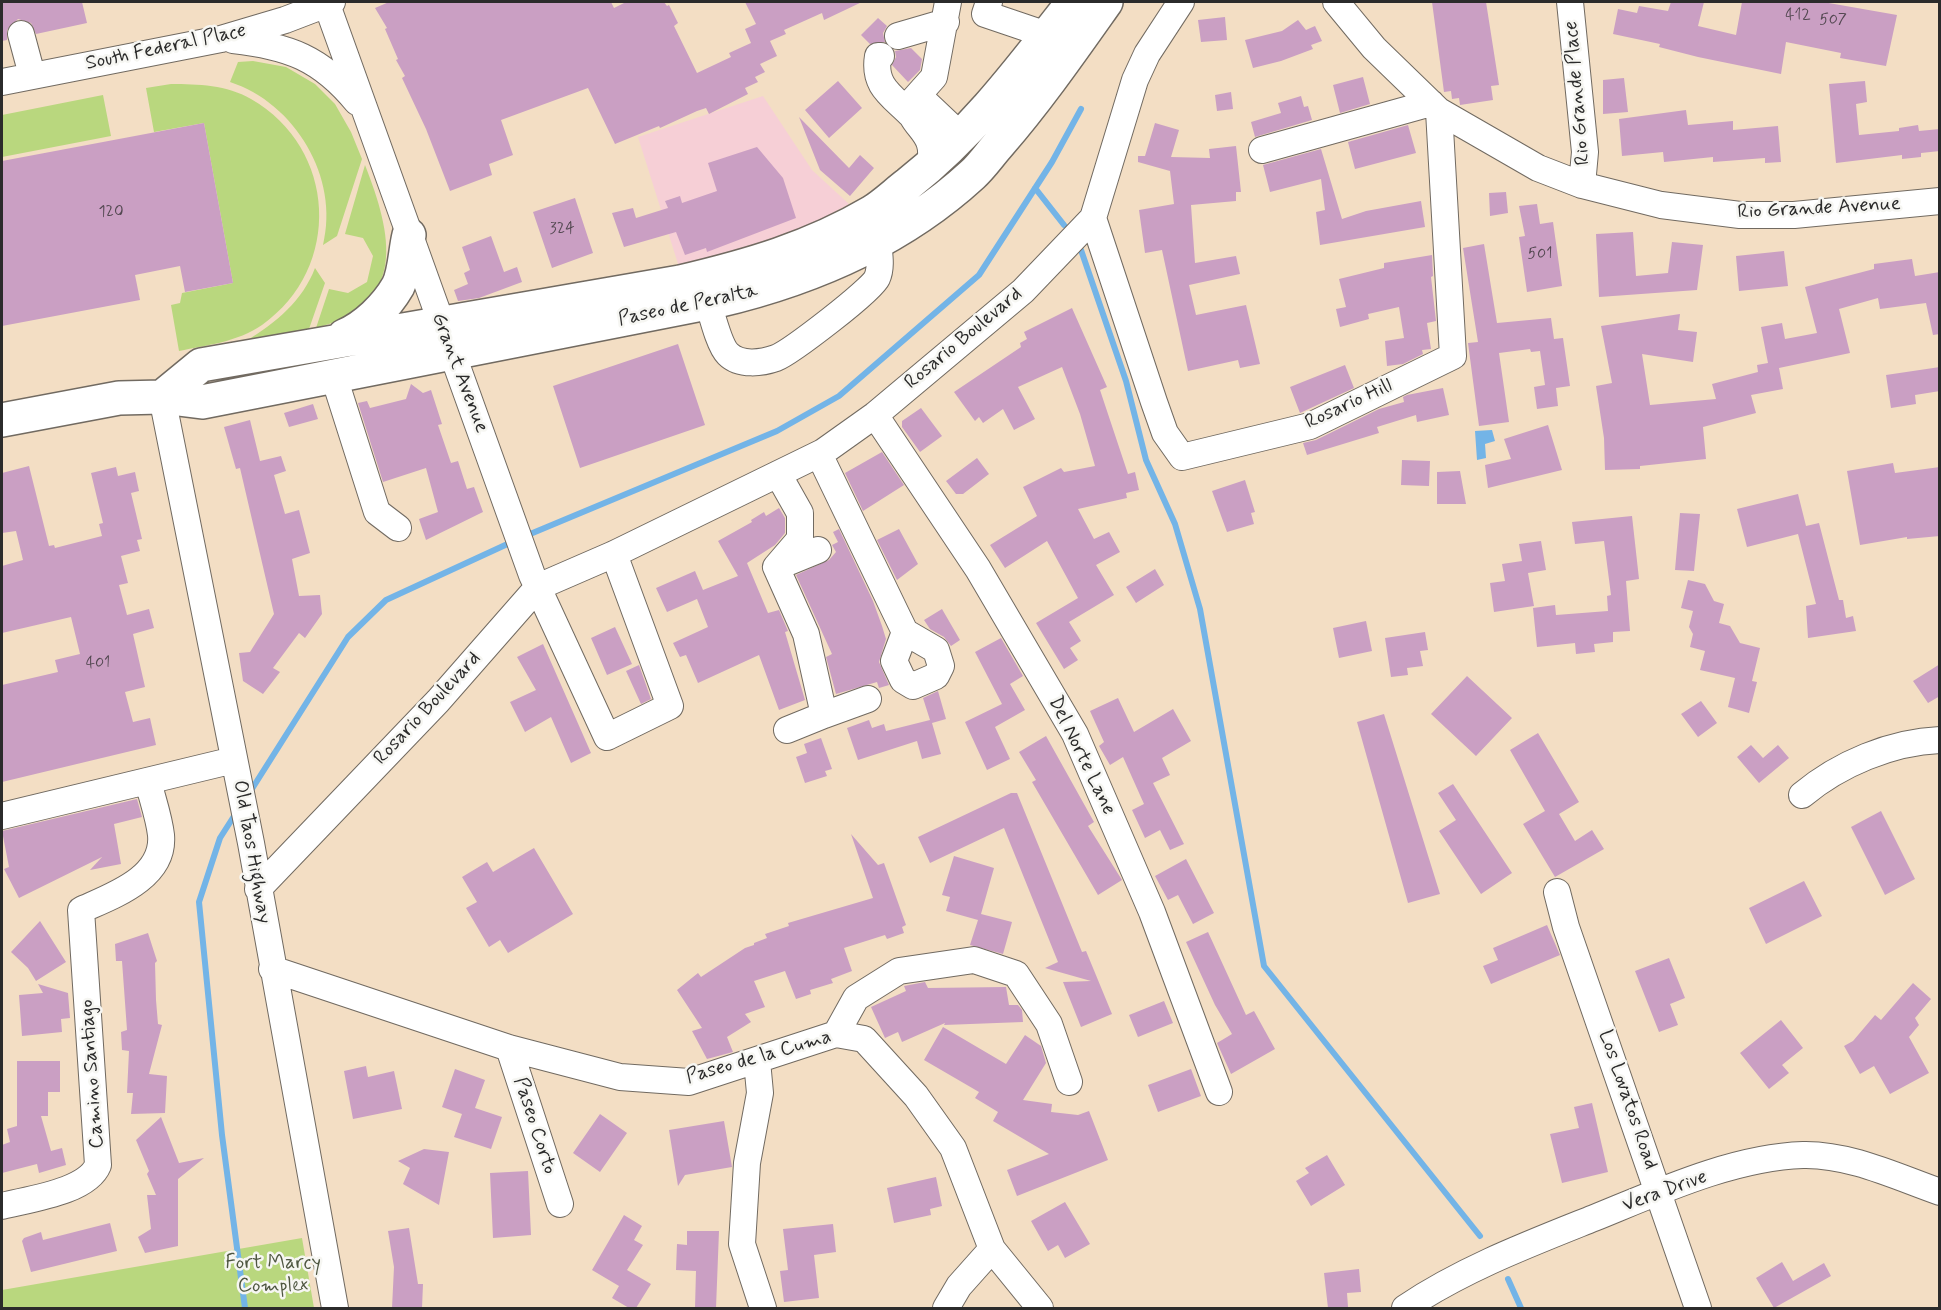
<!DOCTYPE html>
<style>
body{margin:0}
#map{position:relative;width:1941px;height:1310px;overflow:hidden;background:#f3dec4;font-family:Mynerve,sans-serif}
canvas{display:block}
.frame{position:absolute;inset:0;border:3px solid #2b2b2b;pointer-events:none}
</style>
<div id="map">
<canvas width="1941" height="1310"></canvas>
<div class="frame"></div>
</div>
<script>
const g = document.querySelector('canvas').getContext('2d');
g.lineJoin = 'round';
function paint(path, color) {
  g.fillStyle = color;
  g.fill(path, 'evenodd');
}
function strokePath(path, color, width, dash) {
  g.strokeStyle = color;
  g.lineWidth = width;
  g.lineCap = dash ? 'butt' : 'round';
  g.setLineDash(dash || []);
  g.stroke(path);
}
function drawText(font, color, halo, rows, align = 'center') {
  g.font = font + ' Mynerve,sans-serif';
  g.lineWidth = 5;
  g.setLineDash([]);
  g.textBaseline = 'middle';
  g.strokeStyle = halo;
  g.fillStyle = color;
  for (const [text, x, y, turn = 0] of rows) {
    g.save();
    g.translate(x, y);
    g.rotate((+turn || 0) * Math.PI / 180);
    g.textAlign = isNaN(turn) ? turn : align;
    if (halo) g.strokeText(text, 0, 0);
    g.fillText(text, 0, 0);
    g.restore();
  }
}
paint(new Path2D(`
 M763 96 812 170 849 204 803 229 772 241 679 267 638 137Z`), '#f6cfd6');
paint(new Path2D(`
 M253 61 286 67 315 84 335 104 351 132 362 159 337 236 323 245C340 178 295 103 230 82L238 62Z
 M171 84C198 84 227 85 251 99 337 148 343 268 262 325 237 342 208 345 179 351L171 305 180 303 182 293 233 283 204 123 154 132 146 88Z
 M103 95 111 136 2 157V115Z
 M365 165C392 234 409 304 316 328L329 289 348 293 367 282 373 256 363 238 345 234Z
 M315 268 325 283 309 329 246 341C276 323 303 300 315 268Z
 M302 1238 314 1308H2V1290Z`), '#b9d77e');
paint(new Path2D(`
 M1492 430 1495 441 1485 444 1486 458 1477 460 1475 431Z`), '#73b4e7');
strokePath(new Path2D(`
 M1035 188 1064 225
 M1081 250 1126 381 1146 460 1175 524 1200 609 1264 966 1480 1236
 M523 537 777 431 839 396 979 275 1052 162 1081 109
 M250 792 348 637 386 600 514 541
 M236 813 220 838 199 902 222 1135 245 1308
 M1508 1279 1521 1308`), '#73b4e7', 6);
paint(new Path2D(`
 M2 2H82L87 23 36 34 31 23 18 19 7 30V40L2 41Z
 M389 2H611L614 8 626 2H664L667 6 669 5 678 23 674 26 697 73 731 57 729 53 751 43 745 29 756 24 745 2H862L824 20 822 13 784 30 786 34 770 41 777 56 760 64 765 72 755 77 758 82 745 88 748 94 709 114 706 108 697 111 660 128 659 126 615 144 588 88 501 120 513 155 489 164 492 175 450 191 426 129 402 78 405 76 396 60 398 59 385 29 387 28 375 8Z
 M1432 2H1486L1499 85 1491 86 1493 100 1460 105 1459 98 1452 99 1451 91 1444 92Z
 M1671 2H1704L1698 26 1736 35 1742 2H1823L1897 15 1886 66 1840 58 1841 53 1786 42 1781 74 1698 57 1659 47 1660 44 1613 34 1618 9 1637 13 1639 6 1668 11Z
 M1225 17 1227 40 1201 42 1198 20Z
 M878 18 887 26 883 33 885 42 870 44 861 35Z
 M1298 20 1306 30 1315 26 1322 41 1311 45 1313 49 1281 61 1253 68 1245 40 1282 31Z
 M911 48 922 59 920 70 908 82 892 65 896 57 895 51Z
 M1363 77 1370 104 1340 113 1333 85Z
 M1624 78 1628 112 1603 114V80Z
 M838 81 862 108 829 138 805 110Z
 M1865 81 1867 102 1856 104 1859 135 1899 131V128L1918 125 1919 131 1940 129V151L1921 153V157L1902 159V155L1836 163 1829 84Z
 M1231 92 1233 109 1217 111 1215 95Z
 M1301 96 1304 107 1308 106 1312 120 1255 137 1251 122 1281 113 1278 103Z
 M1686 110 1688 125 1733 121V130L1778 126 1781 162 1765 163V158L1713 162V157L1664 162 1663 152 1622 156 1619 119Z
 M799 117 849 168 860 155 874 168 850 196 820 170Z
 M204 123 233 283 185 292 180 266 135 275 140 300 2 326V161Z
 M1155 123 1179 130 1171 157 1210 158 1209 149 1236 146 1241 192H1236V201L1191 205 1195 263 1236 256 1240 274 1189 285 1196 315 1246 305 1260 364 1240 368 1238 360 1188 371 1162 250 1145 253 1139 210 1174 204 1170 171 1138 162V156H1145Z
 M1408 125 1416 153 1355 169 1348 142Z
 M757 147 783 178 796 218 707 252 706 248 685 255 676 232 624 247 612 213 633 208 636 218 668 208 665 201 680 196 682 203 717 191 708 163Z
 M1321 149 1342 219 1366 211 1421 201 1425 227 1320 245 1316 212 1325 210 1321 179 1270 192 1263 165Z
 M1506 192 1508 213 1490 216 1489 193Z
 M575 198 593 253 552 268 533 212Z
 M1537 204 1540 224 1553 222 1562 286 1527 292 1519 237 1525 236 1519 206Z
 M1633 232 1636 276 1668 273 1672 242 1703 245 1697 290 1599 297 1596 234Z
 M491 236 504 272 517 267 522 282 479 298 458 301 454 290 468 284 464 273 470 270 462 247Z
 M1484 244 1497 323 1551 318 1554 339 1563 338 1570 386 1556 388 1558 406 1537 409 1534 387 1545 385 1540 351 1531 352 1530 349 1499 353 1509 422 1479 426 1468 343 1478 342 1463 248Z
 M1784 251 1788 286 1739 291 1736 256Z
 M1432 255 1433 276 1431 277 1436 321 1427 323 1431 349 1422 350 1423 354 1403 364 1387 366 1385 341 1404 338 1399 307 1368 314 1369 319 1340 327 1336 309 1346 307 1339 279 1384 268V263Z
 M1912 259 1915 276 1940 272V334L1933 335 1926 303 1880 309 1878 298 1839 309 1850 353 1779 368 1783 389 1751 395 1756 413 1703 427 1706 459 1640 466V469L1605 470 1604 438 1596 386 1612 383 1601 326 1680 314 1678 330 1697 332 1693 362 1642 354 1650 405 1716 399 1712 384 1758 372 1757 365 1768 363 1761 327 1782 323 1785 339 1817 333 1805 287 1874 269V264Z
 M1072 308 1107 387 1100 390 1128 474 1135 472 1139 490 1126 493 1127 498 1078 509 1094 539 1109 532 1120 552 1096 565 1114 595 1069 622 1081 641 1070 648 1078 660 1064 669 1036 623 1078 598 1047 541 1005 568 990 545 1037 516 1023 487 1061 468 1064 472 1095 466 1080 414 1062 367 1018 387 1035 419 1014 430 1003 409 983 423 979 417 975 421 954 392 1021 347 1020 343 1027 339 1024 332Z
 M678 344 705 425 580 468 553 386Z
 M1345 365 1354 388 1300 413 1290 387Z
 M1940 367V391L1915 395 1916 404 1891 408 1886 375Z
 M411 384 423 393 431 390 442 424 438 425 451 463 458 461 467 489 474 487 483 512 426 540 419 519 438 512 426 468 383 482 358 403 367 401 370 408 406 399Z
 M1443 388 1449 415 1417 422 1416 415 1377 427 1379 433 1307 455 1303 443 1316 440 1379 409 1404 402 1403 397 1407 395Z
 M313 404 318 419 289 427 284 413Z
 M921 408 942 436 920 452 902 427V421Z
 M250 420 260 461 281 456 286 471 274 475 285 514 299 510 310 553 292 559 299 596 320 595 322 614 305 638 299 633 273 668 280 672 263 694 243 681 239 653 250 652 274 614 240 468 236 469 224 427Z
 M1548 425 1562 470 1488 488 1485 465 1511 459 1504 439Z
 M882 452 904 485 863 511 845 473Z
 M977 458 989 474 963 494H956L946 481Z
 M1402 460 1430 461 1429 486 1401 485Z
 M1893 463 1895 473 1940 467V536L1907 539V537L1860 545 1847 471Z
 M29 466 49 546 54 545 55 548 102 536 99 524 103 523 91 473 116 467 118 476 135 472 139 491 131 493 142 539 137 540 140 551 121 556 128 583 119 585 127 615 149 609 154 628 133 634 145 687 125 692 133 722 150 718 156 745 2 782V685L58 672 55 660 80 654 71 617 2 633V566L23 560 16 531 2 533V473Z
 M1460 471 1466 504H1437V472Z
 M1245 480 1255 512 1251 513 1254 524 1227 532 1212 491Z
 M1798 494 1806 526 1819 523 1839 600H1843L1846 618 1853 616 1856 631 1808 638 1806 606 1816 604 1798 534 1747 547 1737 509Z
 M779 508 785 518V533L775 545 747 563 768 613 779 610 788 631 785 632 805 700 779 710 759 655 698 683 686 655 680 657 673 643 708 627 697 599 667 612 656 588 695 571 703 590 738 576 718 541 752 522 751 520 764 512 766 516Z
 M1680 513 1700 514 1694 571 1675 570Z
 M1632 516 1639 579 1626 581 1630 631 1613 632V642L1594 644 1595 652 1576 654 1575 643 1537 647 1533 608 1555 605 1556 615 1608 611 1607 596 1611 595 1604 541 1575 544 1572 522Z
 M839 529 873 601 882 626 886 639 879 662 889 685 879 688 877 682 836 694 826 657 832 654 796 575 829 560 836 552 832 545 838 542 833 532Z
 M899 529 918 564 897 580 877 540Z
 M1541 541 1546 570 1528 573 1534 606 1494 612 1490 583 1505 581 1502 564 1522 561 1519 544Z
 M1155 569 1164 585 1136 603 1126 587Z
 M1688 580 1705 584 1714 601 1724 604 1719 623 1730 626 1740 643 1760 648 1752 681 1757 682 1749 713 1728 707 1735 678 1700 670 1705 651 1690 647 1693 634 1689 627 1693 611 1681 608Z
 M942 609 960 640 951 646 944 637 930 629 924 620Z
 M1366 621 1372 651 1339 658 1333 628Z
 M615 627 632 664 607 675 591 638Z
 M1425 632 1428 650 1420 651 1423 666 1407 668 1408 675 1391 677 1385 638Z
 M1001 638 1023 676 1010 684 1025 710 995 727 1010 759 987 770 965 722 1002 704 975 652Z
 M543 644 591 753 571 763 551 717 525 732 510 702 536 690 517 657Z
 M1940 664V696L1928 703 1913 681Z
 M639 665 651 699 641 704 626 671Z
 M1467 676 1512 718 1476 756 1431 714Z
 M938 691 946 719 932 723 941 754 922 759 917 741 858 760 847 728 869 720 872 728 884 724 886 731 930 720 923 698Z
 M1118 698 1134 732 1173 709 1191 741 1162 758 1170 775 1153 783 1184 844 1170 850 1160 830 1145 838 1132 810 1144 804 1123 757 1110 765 1099 746 1104 742 1090 711Z
 M1701 701 1717 723 1698 737 1681 714Z
 M1384 714 1440 894 1408 903 1357 722Z
 M1538 733 1579 802 1559 814 1575 841 1592 830 1604 849 1555 877 1523 824 1545 811 1510 750Z
 M1046 736 1094 822 1088 826 1122 880 1098 895 1032 782 1036 780 1019 752Z
 M821 738 832 769 825 771 827 776 805 783 796 757 807 753 804 744Z
 M1751 745 1763 758 1778 745 1789 758 1759 783 1737 757Z
 M1453 784 1512 873 1481 894 1439 831 1456 820 1438 793Z
 M1011 793H1017L1082 952 1086 951 1112 1014 1081 1027 1063 982 1091 981 1045 968 1058 962 1004 828 930 863 918 837Z
 M137 799 142 817 114 824 121 864 90 870 102 857 19 898 4 869 9 867 2 831Z
 M1881 811 1915 879 1885 895 1851 827Z
 M851 834 878 865 884 863 906 925 902 927 904 933 887 939 885 935 844 948 852 971 831 979 833 983 810 990 811 994 796 999 785 971 754 981 765 1007 745 1014 751 1022 727 1037 733 1052 707 1059 692 1031 702 1028 677 990 698 973 701 977 745 948 754 945V943L767 938 765 934 789 926 788 923 873 898Z
 M534 848 573 914 508 953 500 940 489 947 466 908 477 902 462 877 487 862 493 872Z
 M954 856 994 868 981 914 1012 922 1003 954 970 945 978 920 946 911 950 897 942 895Z
 M1186 859 1214 913 1193 924 1178 895 1168 900 1155 876Z
 M1804 881 1822 916 1766 944 1749 908Z
 M40 921 66 962 36 981 28 968 11 952Z
 M1547 925 1560 955 1491 984 1483 966 1498 960 1493 948Z
 M1208 932 1246 1015 1254 1011 1275 1049 1231 1074 1217 1043 1232 1034 1215 1005 1186 942Z
 M148 933 157 961 155 963 156 1000 158 1024 162 1025 149 1074 167 1076 165 1113 131 1114 133 1093H127L129 1051 122 1050 121 1032 127 1030 122 961H116L115 944Z
 M1669 958 1685 998 1670 1004 1678 1025 1659 1032 1635 971Z
 M925 982 928 988 1006 987 1009 1005H1018L1022 1010 1023 1022 944 1025 945 1023 902 1042 898 1032 885 1038 871 1007 906 991 904 986Z
 M1913 983 1931 999 1915 1018 1919 1025 1909 1037 1929 1073 1890 1094 1874 1066 1860 1074 1844 1046 1853 1041 1875 1015 1881 1020Z
 M38 984 68 993 70 1018 61 1019 62 1032 22 1036 19 995 43 993Z
 M1164 1001 1173 1023 1138 1037 1129 1015Z
 M1781 1020 1803 1048 1782 1065 1789 1073 1769 1089 1740 1053Z
 M943 1027 1006 1064 1025 1035 1041 1046 1046 1063 1023 1100 1052 1104 1051 1112 1078 1115 1089 1111 1108 1160 1017 1196 1007 1170 1049 1154 993 1121 998 1112 975 1098 979 1092 924 1060Z
 M17 1061H60V1092H48V1116H41L51 1151 62 1148 66 1165 39 1173 37 1164 2 1173V1145L10 1142 7 1129 17 1126Z
 M366 1066 368 1077 394 1071 402 1109 353 1119 344 1071Z
 M455 1069 485 1080 475 1108 502 1117 491 1149 454 1137 462 1114 442 1107Z
 M1191 1069 1201 1096 1158 1112 1148 1085Z
 M1592 1103 1608 1172 1562 1183 1550 1134 1579 1128 1574 1107Z
 M600 1114 627 1133 600 1172 573 1153Z
 M161 1117 179 1163 204 1158 178 1179V1246L145 1253 138 1237 151 1229 147 1195H156L147 1174 149 1171 136 1140Z
 M724 1121 732 1167 685 1175 678 1186 669 1130Z
 M424 1149 449 1152 439 1205 403 1184 410 1168 398 1161Z
 M1327 1155 1345 1185 1311 1206 1296 1181 1309 1173 1305 1168Z
 M528 1171 531 1235 493 1238 490 1173Z
 M936 1177 942 1206 930 1209 931 1215 894 1223 887 1188Z
 M1065 1202 1090 1244 1065 1258 1058 1245 1048 1251 1031 1221Z
 M624 1215 642 1226 634 1240 643 1245 627 1270 651 1284 636 1308H629L612 1298 619 1286 592 1270Z
 M110 1223 117 1251 31 1272 22 1241 24 1238 41 1232 43 1240Z
 M833 1224 836 1252 814 1255 819 1298 784 1302 780 1271 788 1270 783 1229Z
 M409 1228 418 1284H423L422 1308H392L394 1267 388 1231Z
 M687 1231H719L716 1308H695L696 1271 676 1270 677 1244 687 1245Z
 M1782 1262 1793 1281 1824 1263 1831 1276 1774 1308 1756 1278Z
 M1359 1269 1361 1292 1347 1293 1348 1307 1328 1308 1324 1273Z`), '#ca9fc3');
const minor = new Path2D(`
 M326 2 532 575 607 737 670 706 614 554
 M989 2 985 14 1047 35
 M1336 2 1374 48 1439 111 1538 168 1582 185 1661 205 1740 215H1794L1940 201
 M1570 2 1585 152 1582 185
 M21 34 32 75
 M898 36 946 22
 M233 40C288 46 321 58 357 102
 M881 56H878C873 86 891 95 910 114
 M2 82 221 39 285 20 332 2
 M912 101 926 103 962 137
 M1262 150 1431 103
 M929 167C939 132 911 129 909 105L934 77 948 2
 M1093 218 1154 402 1165 433 1182 457 1310 426 1453 356 1439 111
 M708 302C712 315 719 345 728 354 740 366 762 363 776 358 791 352 872 290 877 278 882 267 879 253 878 241
 M334 377 377 512 398 528
 M162 397 251 843 335 1308
 M875 415 978 569 1075 734 1152 912 1219 1092
 M819 454 905 632 936 650 941 666 936 676 913 686 903 680 894 661 905 632
 M778 474 800 513V539L776 567 806 634 824 715 787 730
 M779 566 818 550
 M824 715 868 699
 M1802 795C1839 764 1891 742 1940 740
 M2 816 234 760
 M258 889 438 701 538 587 614 554 823 452 875 415 1023 291 1093 218 1135 80 1147 54 1181 2
 M1557 892 1566 927 1698 1308
 M272 969 509 1048 620 1077 689 1082 836 1034 864 1039 916 1096 953 1148 992 1249 959 1286 946 1308
 M836 1034 856 998 899 971 974 960 1016 974 1049 1024 1069 1082
 M509 1048 560 1204
 M757 1061 760 1093 747 1163 742 1244 763 1308
 M2 1206C29 1199 87 1192 98 1165L81 910C112 896 165 878 161 835 159 817 152 798 148 781
 M992 1249 1040 1308
 M1405 1308C1463 1269 1529 1244 1594 1218 1658 1192 1734 1157 1803 1155 1850 1154 1897 1177 1940 1192`);
const major = new Path2D(`
 M344 336C365 327 386 307 398 286 405 272 405 251 409 235
 M162 397 201 365 680 282C748 266 811 248 872 212 885 204 896 193 908 184 974 132 1022 67 1073 2
 M2 420 119 398 162 397 202 402 717 301C811 279 900 241 972 175 982 166 990 154 999 144 1038 99 1072 50 1106 2`);
strokePath(minor, '#716a61', 28);
strokePath(major, '#716a61', 36);
strokePath(minor, '#fff', 26);
strokePath(major, '#fff', 33);
drawText('16px', '#534851', null, [
 ["412",1798,16],
 ["507",1833,21],
 ["120",111,213],
 ["324",562,230],
 ["501",1540,255],
 ["401",98,664]
]);
drawText('20px', '#2b2b2b', '#f6f6f2', [
 ["South Federal Place",166,48,-12],
 ["Rio Grande Place",1578,93,-95],
 ["Rio Grande Avenue",1819,209,-3],
 ["Paseo de Peralta",688,306,-12],
 ["Rosario Boulevard",964,339,-40],
 ["Grant Avenue",459,373,69],
 ["Rosario Hill",1349,405,-25],
 ["Rosario Boulevard",428,709,-47],
 ["Del Norte Lane",1081,756,64],
 ["Old Taos Highway",251,852,80],
 ["Paseo de la Cuma",759,1058,-16],
 ["Camino Santiago",93,1074,-94],
 ["Los Lovatos Road",1627,1100,71],
 ["Paseo Corto",534,1126,72],
 ["Vera Drive",1665,1192,-20]
]);
drawText('20px', '#4e5640', '#f6f6f2', [
 ["Fort Marcy",273,1264],
 ["Complex",273,1287]
]);
</script>
